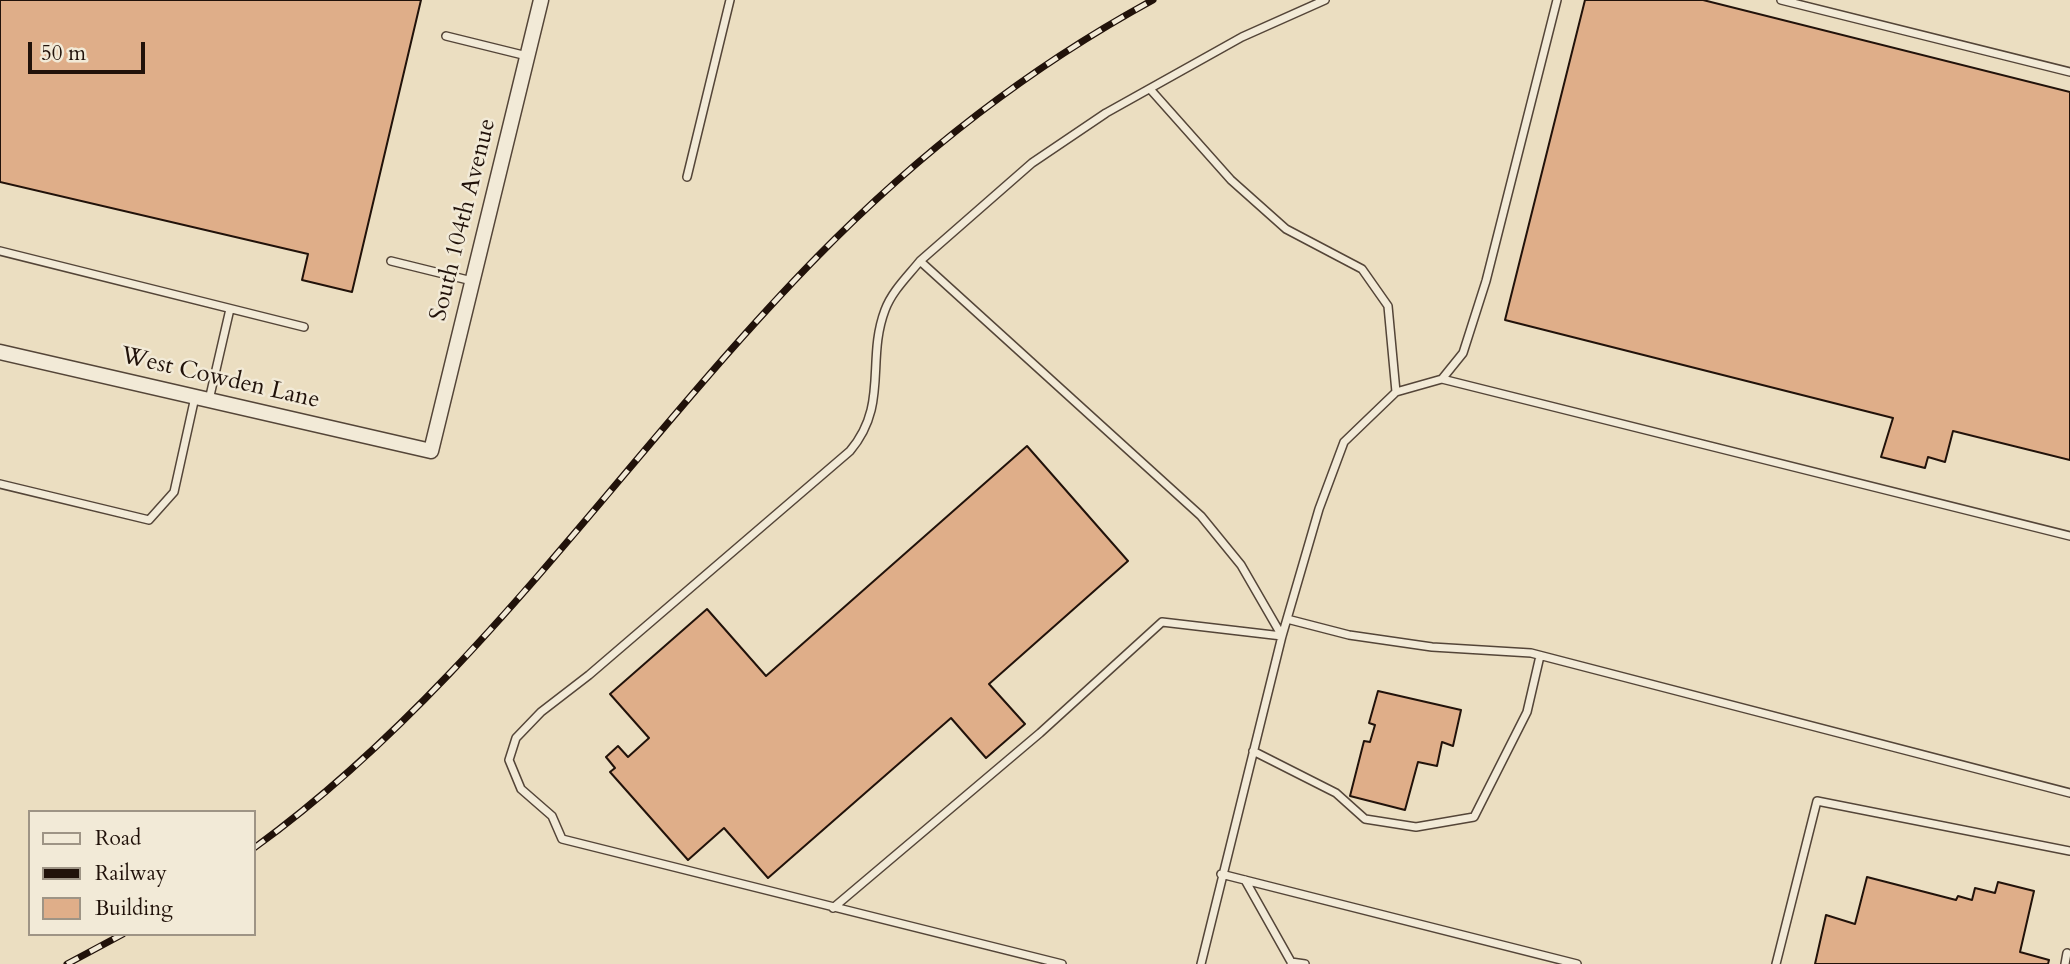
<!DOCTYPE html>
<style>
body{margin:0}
#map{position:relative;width:2070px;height:964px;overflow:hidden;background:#ebdec1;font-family:Cardo,serif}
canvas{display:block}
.legend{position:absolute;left:28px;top:810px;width:228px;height:126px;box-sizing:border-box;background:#f2ead7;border:2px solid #9e9485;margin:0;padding:9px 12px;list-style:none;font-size:21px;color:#21120a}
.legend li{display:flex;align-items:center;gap:14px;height:35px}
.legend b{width:35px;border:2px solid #9e9485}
.scale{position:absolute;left:28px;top:42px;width:117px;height:32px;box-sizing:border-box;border:4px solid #21120a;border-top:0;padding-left:9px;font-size:21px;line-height:24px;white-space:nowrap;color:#21120a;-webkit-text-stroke:5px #f2ead7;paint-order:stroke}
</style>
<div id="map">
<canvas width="2070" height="964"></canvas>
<ul class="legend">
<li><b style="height:9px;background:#f2ead7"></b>Road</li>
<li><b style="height:9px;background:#21120a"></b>Railway</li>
<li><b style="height:19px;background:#dfae89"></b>Building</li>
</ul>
<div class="scale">50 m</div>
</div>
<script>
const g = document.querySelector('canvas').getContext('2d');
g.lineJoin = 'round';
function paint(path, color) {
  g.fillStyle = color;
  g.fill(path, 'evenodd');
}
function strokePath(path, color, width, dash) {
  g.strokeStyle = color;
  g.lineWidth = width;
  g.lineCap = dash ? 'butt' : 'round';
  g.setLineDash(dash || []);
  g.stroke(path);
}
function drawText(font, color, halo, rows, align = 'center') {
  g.font = font + ' Cardo,serif';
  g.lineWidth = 5;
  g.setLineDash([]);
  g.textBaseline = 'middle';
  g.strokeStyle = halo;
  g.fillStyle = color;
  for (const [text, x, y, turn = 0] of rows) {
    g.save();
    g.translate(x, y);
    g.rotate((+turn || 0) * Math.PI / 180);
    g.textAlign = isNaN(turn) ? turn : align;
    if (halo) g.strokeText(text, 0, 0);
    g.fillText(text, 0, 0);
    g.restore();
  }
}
const building = new Path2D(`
 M0 0H421L352 292 302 280 308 254 0 182Z
 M1585 0H1703L2070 92V460L1953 431 1945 462 1928 457 1925 468 1881 457 1893 418 1505 320Z
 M1027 446 1128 561 989 684 1025 724 986 758 951 718 768 878 724 828 688 860 610 772 615 768 606 757 618 746 628 757 649 738 610 694 707 609 766 676Z
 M1378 691 1461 710 1453 746 1442 742 1437 766 1418 762 1405 810 1350 796 1364 741 1370 742 1375 725 1369 723Z
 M1867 877 1956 900 1958 896 1972 900 1975 888 1995 893 1998 882 2034 891 2020 952 2049 960 2048 964H1815L1826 915 1855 924Z`);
paint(building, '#dfae89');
strokePath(building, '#21120a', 2);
const service = new Path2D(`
 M1781 0 2070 72
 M446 36 527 56
 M1150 89 1231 180 1286 229 1362 269 1388 306 1396 392
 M687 177 730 0
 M0 251 304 327
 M391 261 472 281
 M920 261 1032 163 1106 113 1242 37 1325 0
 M1442 379 2070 536
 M209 400 230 309
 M0 484 149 520 174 492 195 397
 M1287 619 1349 635 1432 647 1531 653 2070 793
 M1282 636 1319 509 1344 442 1396 392 1442 379 1463 353 1486 281 1557 0
 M1253 751 1336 793 1365 819 1416 827 1474 817 1527 712 1540 656
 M1221 874 1577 964
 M1245 880 1290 960
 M833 908 1040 733 1162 622 1282 636 1201 964
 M1291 962 1305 964
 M1062 964 562 839 552 816 521 789 509 760 516 738 541 712 589 675 850 451C889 405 866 360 885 310 892 291 908 276 920 261L1201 516 1241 565 1282 636
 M1776 964 1817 801 2070 851
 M2065 964 2067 953`);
const minor = new Path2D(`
 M0 352 431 451 541 0`);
strokePath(service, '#544538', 10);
strokePath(minor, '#544538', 17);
strokePath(service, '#f2ead7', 7);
strokePath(minor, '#f2ead7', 14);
const rail = new Path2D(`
 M254 848C476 687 627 451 817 257 916 156 1028 68 1153 0
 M67 964 123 934`);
strokePath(rail, '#21120a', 7);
strokePath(rail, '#f2ead7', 4.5, [13]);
drawText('24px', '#21120a', '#f2ead7', [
 ["South 104th Avenue",464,220,-76],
 ["West Cowden Lane",220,379,13]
]);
</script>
